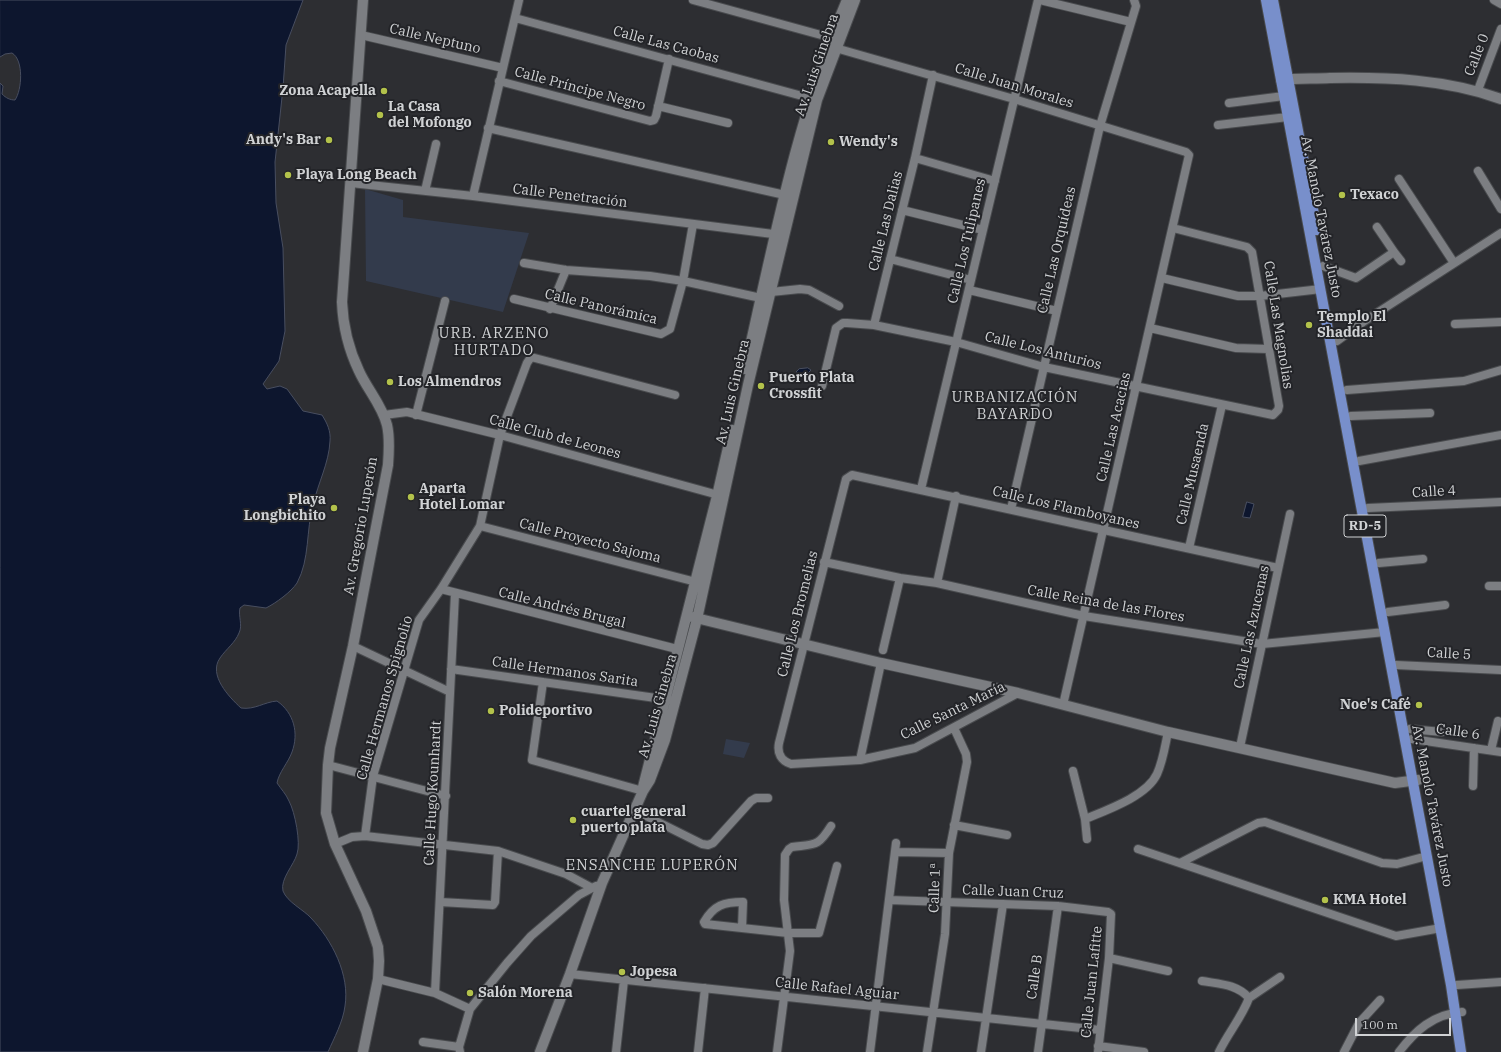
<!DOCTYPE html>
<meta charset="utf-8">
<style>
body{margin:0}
#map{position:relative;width:1501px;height:1052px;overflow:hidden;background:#2d2e32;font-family:"IBM Plex Serif",serif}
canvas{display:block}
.scale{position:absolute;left:1355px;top:1018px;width:96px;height:18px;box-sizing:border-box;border:2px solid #d0d2d4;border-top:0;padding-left:5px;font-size:12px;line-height:14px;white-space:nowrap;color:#d0d2d4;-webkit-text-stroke:3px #232428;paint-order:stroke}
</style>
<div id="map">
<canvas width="1501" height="1052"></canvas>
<div class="scale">100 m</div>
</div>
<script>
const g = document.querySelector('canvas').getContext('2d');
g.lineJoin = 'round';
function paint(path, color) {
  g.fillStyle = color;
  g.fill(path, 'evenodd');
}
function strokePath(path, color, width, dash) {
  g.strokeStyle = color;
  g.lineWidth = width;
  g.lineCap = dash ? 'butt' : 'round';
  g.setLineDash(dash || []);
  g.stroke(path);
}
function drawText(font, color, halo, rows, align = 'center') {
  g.font = font + ' "IBM Plex Serif",serif';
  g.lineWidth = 4;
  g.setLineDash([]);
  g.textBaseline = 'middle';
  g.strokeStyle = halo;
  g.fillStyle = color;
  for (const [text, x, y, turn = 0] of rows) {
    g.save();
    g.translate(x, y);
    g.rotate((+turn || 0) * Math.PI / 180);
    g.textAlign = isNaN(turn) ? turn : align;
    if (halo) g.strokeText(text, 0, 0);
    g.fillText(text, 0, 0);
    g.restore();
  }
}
paint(new Path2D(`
 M365 189 403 200V217L529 233 503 312 366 281Z
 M726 739 750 743 744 758 723 754Z`), '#333b4c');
const water = new Path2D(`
 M0 0H303L286 45 283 88 275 162 276 203 283 248 285 331 279 361 263 384 267 389 280 386 287 389 303 411 322 415C327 423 331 431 330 441 329 463 318 483 313 505 306 530 310 559 297 583 291 592 276 603 266 608L244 605 240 608C238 616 243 625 239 633 235 643 226 649 220 658 208 675 229 697 241 708 255 710 264 702 277 701 294 713 299 733 292 752 288 763 279 772 277 783 281 789 286 794 289 801 295 812 301 843 297 854 294 865 280 879 283 891 287 902 304 910 311 918 332 940 350 975 345 1006 343 1022 334 1038 328 1052H0V83L3 86 2 94C6 98 10 100 15 100 22 90 24 60 12 53L5 54 0 57Z
 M808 368 811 370 808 373 799 374 796 372 799 369Z
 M1247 502 1254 504 1250 518 1243 517Z`);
paint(water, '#0d162e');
strokePath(water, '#484e60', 1);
const minor = new Path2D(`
 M693 0 832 38
 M1040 0 1131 22
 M1494 0 1501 4
 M515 18 817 100
 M361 35 503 68
 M832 47 1014 99 1186 152 1189 155 1063 705
 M499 81 650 121 654 120 656 116 669 59
 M1478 90 1501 29
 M1229 103 1284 96
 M658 106 728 123
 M1218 125 1288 117
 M488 128 785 195
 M915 158 995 181
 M1478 171 1501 209
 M1399 179 1454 263
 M351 183 473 196 781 235
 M425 191 436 144
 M473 196 519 0
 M902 210 983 230
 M1394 252 1401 261
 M890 259 971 280
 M524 263 566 270 650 276 683 281 761 298
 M1323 266 1356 278 1394 252 1377 227
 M1162 278 1238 296H1260L1321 289
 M969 290 1057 311
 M771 292 800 289 809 290 839 306
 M514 299 661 334 670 329 683 281 693 224
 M550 309 566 270
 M1455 324 1501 322
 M874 325 915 158 933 75
 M1150 328 1236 348 1268 349
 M1337 341 1363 322 1501 233
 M822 386 836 328 843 323H847L874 325 956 342 1044 367 1273 415 1278 410 1279 406 1252 252 1247 247 1173 228
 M1347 390 1464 381 1501 370
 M384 415 407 412 500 435 722 496
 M416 415 445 301
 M1351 416 1430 413
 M1359 461 1501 435
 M921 489 1038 0
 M1368 508 1501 502
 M1011 509 1100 126 1136 6 1134 0
 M480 526 700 583
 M1189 548 1222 405
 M824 562 900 578 937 583 1084 616 1262 644 1385 632
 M1379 563 1423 559
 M937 583 956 496
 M1489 586H1501
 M441 589 677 649
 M1388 612 1445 605
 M353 646 450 692
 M883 650 900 578
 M1396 665 1501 670
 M451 669 670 700
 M543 682 532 760 643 791
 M1018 693 915 748 860 760 791 764C781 761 777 753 779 743L846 479 852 475 1278 568
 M1410 729 1442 732
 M1412 739 1501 752
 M1240 747 1290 514
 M1491 750 1498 721
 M860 760 881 663
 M328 765 446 796
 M1073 771 1085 819 1087 839
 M1473 786 1474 748
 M634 810 702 844 708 845 713 843 751 801 756 798H768
 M1085 819C1107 810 1147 796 1157 774 1163 761 1165 746 1168 732
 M954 825 1007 835
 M365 836 373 776 419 620 441 589 480 526 500 435 527 363 531 357 675 395
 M335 844 352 837 365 836 498 851 566 874 592 888
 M1138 849 1396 936 1441 928
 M895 852 949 853
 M1180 863 1258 823 1265 822 1382 863 1397 864 1427 856
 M889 900 1058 906 1108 912 1111 914 1109 958 1098 1052
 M440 902 493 905 495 902 498 851
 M742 928 743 902C724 902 714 905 704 922L705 924 788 933H819L837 866
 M1109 958 1168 971
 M570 974 1100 1030
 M378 979 435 993 470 1009
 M1202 981C1219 984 1237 984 1249 998 1242 1017 1228 1033 1219 1052
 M1457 985 1501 982
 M435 993 455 594
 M1249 998 1280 977
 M423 1042 459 1047
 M1098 1046 1144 1052
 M460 1052 459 1047 470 1009 507 963 531 936 579 895 596 886
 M616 1052 624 980
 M698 1052 705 988
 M777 1052 790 951 784 900 785 855 789 849 792 847C815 844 818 847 831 826
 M870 1052 896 843
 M927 1052 945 934 949 853 967 762 966 754 954 728
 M981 1052 1003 904
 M1038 1052 1058 906
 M1344 1052 1359 1023 1380 1000
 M1399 1052C1415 1031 1433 1014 1462 1012`);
const tertiary = new Path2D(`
 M1281 80C1297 78 1314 79 1330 78 1387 77 1446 79 1501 99
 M745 369C773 245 797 117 847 0
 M692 617 881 663 1018 693 1168 732 1395 783 1418 780
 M643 787 717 496 732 430
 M540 1052 570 974 602 883 643 791 650 780 665 740 697 619 748 385 817 100 855 0`);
const secondary = new Path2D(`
 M363 0 342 302C343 327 348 348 359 371 367 389 382 405 387 425 390 438 389 452 388 465L353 646 330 748 328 765 326 813 335 844 366 911 378 947 379 961 378 979 363 1052`);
const primary = new Path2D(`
 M1266 0 1451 985 1461 1052
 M1273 0 1317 230`);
strokePath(minor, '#494b4e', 10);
strokePath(tertiary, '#494b4e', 12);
strokePath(secondary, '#494b4e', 12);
strokePath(primary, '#494b4e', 12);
strokePath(minor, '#7c7e82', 8);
strokePath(tertiary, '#7c7e82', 10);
strokePath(secondary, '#7c7e82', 10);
strokePath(primary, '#788fcb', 10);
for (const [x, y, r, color] of [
 [384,91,4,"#b3c24b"],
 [380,115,4,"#b3c24b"],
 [329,140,4,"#b3c24b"],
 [831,142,4,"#b3c24b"],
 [288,175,4,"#b3c24b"],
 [1342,195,4,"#b3c24b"],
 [1309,325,4,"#b3c24b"],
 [390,382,4,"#b3c24b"],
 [761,386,4,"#b3c24b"],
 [411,497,4,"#b3c24b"],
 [334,508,4,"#b3c24b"],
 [1419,705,4,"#b3c24b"],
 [491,711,4,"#b3c24b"],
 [573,820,4,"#b3c24b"],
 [1325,900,4,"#b3c24b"],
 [622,972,4,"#b3c24b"],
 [470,993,4,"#b3c24b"]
]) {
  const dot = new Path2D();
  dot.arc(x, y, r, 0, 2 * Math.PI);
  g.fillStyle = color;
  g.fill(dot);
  strokePath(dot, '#232428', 1.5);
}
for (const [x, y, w] of [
 [1365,526,42]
]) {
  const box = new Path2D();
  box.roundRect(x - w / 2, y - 11, w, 22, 3);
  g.fillStyle = '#232428';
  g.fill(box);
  strokePath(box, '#d0d2d4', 1);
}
drawText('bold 13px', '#d0d2d4', null, [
 ["RD-5",1365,526]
]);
drawText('14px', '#d0d2d4', '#232428', [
 ["Calle Neptuno",435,39,13],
 ["Calle Las Caobas",666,45,15],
 ["Calle 0",1477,55,-69],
 ["Av. Luis Ginebra",817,65,-71],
 ["Calle Juan Morales",1014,86,17],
 ["Calle Príncipe Negro",580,89,15],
 ["Calle Penetración",570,196,7],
 ["Av. Manolo Tavárez Justo",1321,217,79],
 ["Calle Las Dalias",886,221,-76],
 ["Calle Los Tulipanes",967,241,-77],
 ["Calle Las Orquídeas",1057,250,-77],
 ["Calle Panorámica",601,307,13],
 ["Calle Las Magnolias",1278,325,81],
 ["Calle Los Anturios",1043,351,14],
 ["Av. Luis Ginebra",733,392,-77],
 ["Calle Las Acacias",1114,427,-77],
 ["Calle Club de Leones",555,437,15],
 ["Calle Musaenda",1193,474,-77],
 ["Calle 4",1434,492,-3],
 ["Calle Los Flamboyanes",1066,508,13],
 ["Av. Gregorio Luperón",361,526,-80],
 ["Calle Proyecto Sajoma",590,541,14],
 ["Calle Reina de las Flores",1106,604,10],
 ["Calle Andrés Brugal",562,608,14],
 ["Calle Los Bromelias",798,614,-76],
 ["Calle Las Azucenas",1252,627,-78],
 ["Calle 5",1449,654,3],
 ["Calle Hermanos Sarita",565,672,8],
 ["Calle Hermanos Spignolio",385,698,-74],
 ["Av. Luis Ginebra",658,706,-74],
 ["Calle Santa María",953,711,-26],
 ["Calle 6",1458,732,8],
 ["Calle Hugo Kounhardt",433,793,-87],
 ["Av. Manolo Tavárez Justo",1432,806,79],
 ["Calle 1ª",935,888,-88],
 ["Calle Juan Cruz",1013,892,2],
 ["Calle B",1035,977,-82],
 ["Calle Juan Lafitte",1092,982,-84],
 ["Calle Rafael Aguiar",837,989,6]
]);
drawText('bold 14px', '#d0d2d4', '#232428', [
 ["Zona Acapella",376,91,"right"],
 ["La Casa",388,107],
 ["del Mofongo",388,123],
 ["Andy's Bar",321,140,"right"],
 ["Wendy's",839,142],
 ["Playa Long Beach",296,175],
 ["Texaco",1350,195],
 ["Templo El",1317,317],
 ["Shaddai",1317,333],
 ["Puerto Plata",769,378],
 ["Crossfit",769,394],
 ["Los Almendros",398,382],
 ["Aparta",419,489],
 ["Hotel Lomar",419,505],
 ["Playa",326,500,"right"],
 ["Longbichito",326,516,"right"],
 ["Noe's Café",1411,705,"right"],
 ["Polideportivo",499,711],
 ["cuartel general",581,812],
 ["puerto plata",581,828],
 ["KMA Hotel",1333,900],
 ["Jopesa",630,972],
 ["Salón Morena",478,993]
], 'left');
g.letterSpacing = '1px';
drawText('15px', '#d0d2d4', '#232428', [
 ["URB. ARZENO",494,334],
 ["HURTADO",494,351],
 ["URBANIZACIÓN",1015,398],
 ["BAYARDO",1015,415],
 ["ENSANCHE LUPERÓN",652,866]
]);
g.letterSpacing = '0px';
</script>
